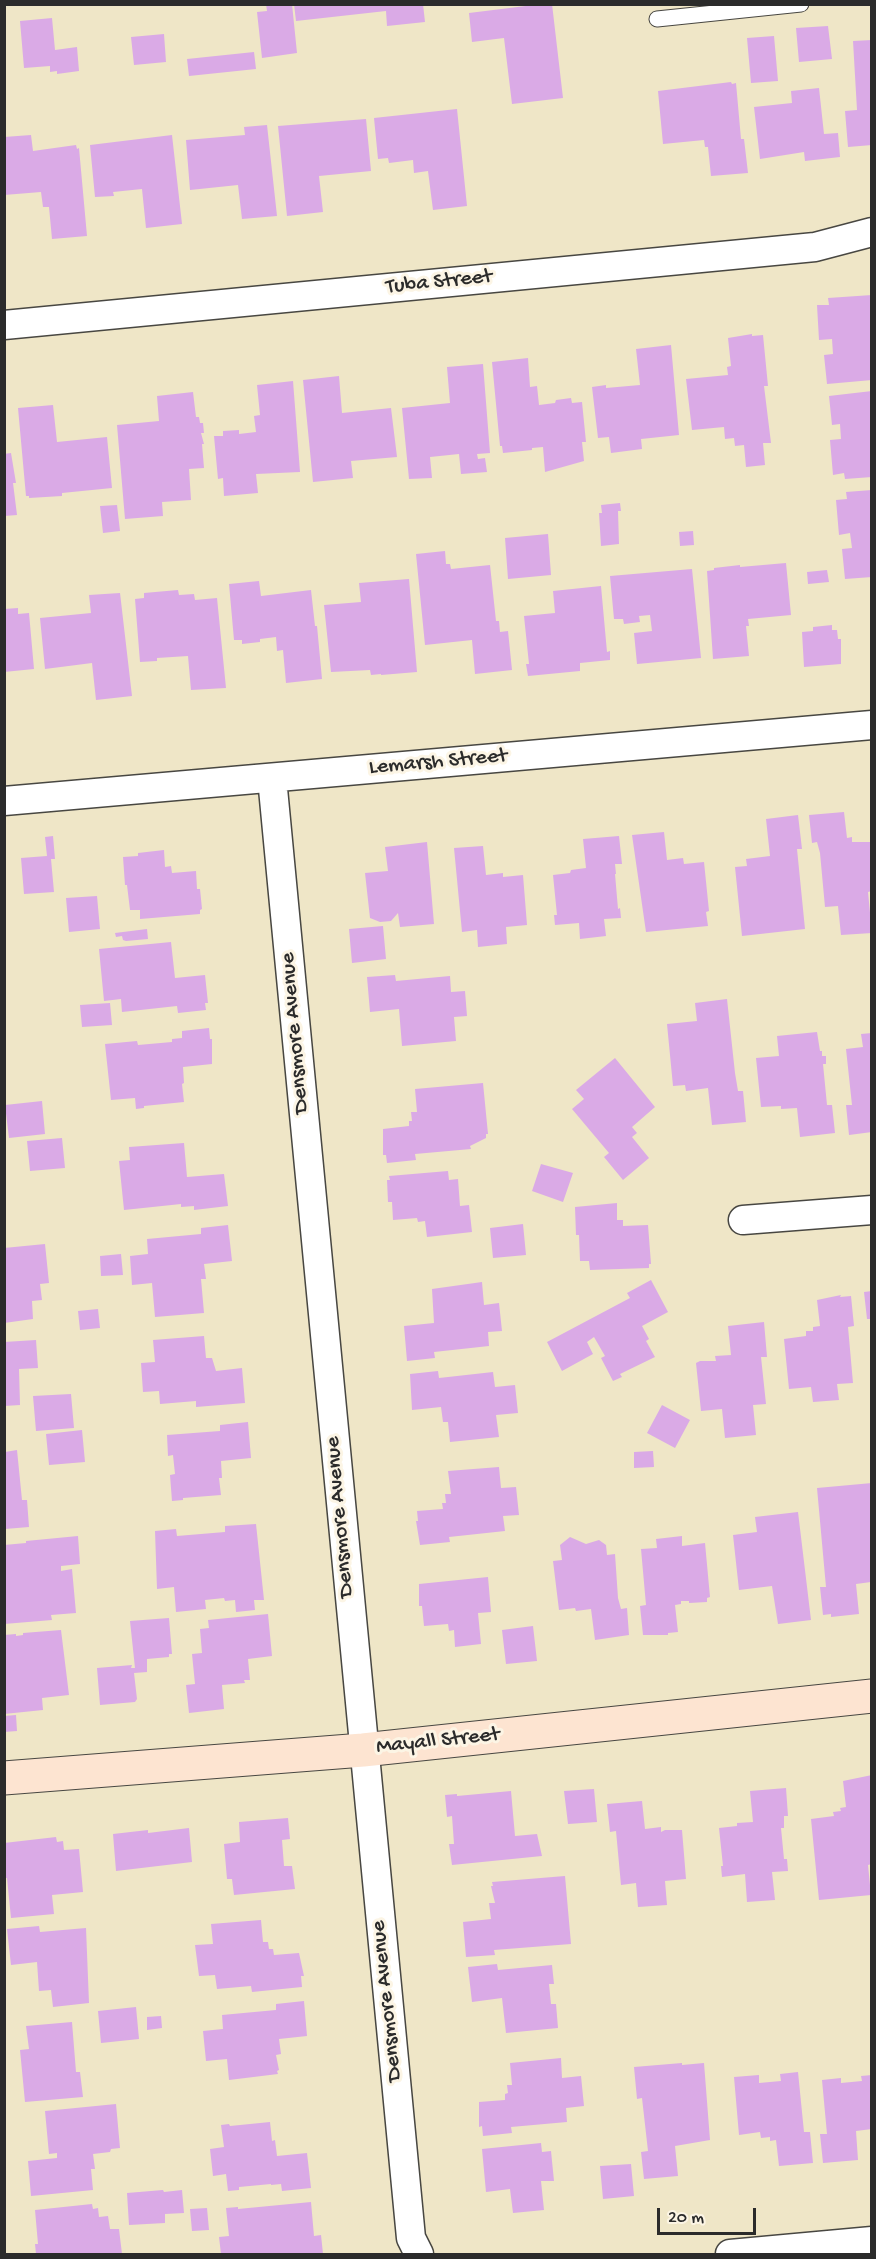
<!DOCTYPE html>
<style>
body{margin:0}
#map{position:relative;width:876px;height:2259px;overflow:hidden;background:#efe6c7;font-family:"Gochi Hand",sans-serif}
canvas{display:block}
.frame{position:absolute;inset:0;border:6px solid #2b2b2b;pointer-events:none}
.scale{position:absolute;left:657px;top:2208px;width:99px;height:27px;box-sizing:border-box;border:3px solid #2b2b2b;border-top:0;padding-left:8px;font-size:18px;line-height:21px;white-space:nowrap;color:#2b2b2b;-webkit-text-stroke:4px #fcf5e5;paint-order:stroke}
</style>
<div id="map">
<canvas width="876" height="2259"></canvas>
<div class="frame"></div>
<div class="scale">20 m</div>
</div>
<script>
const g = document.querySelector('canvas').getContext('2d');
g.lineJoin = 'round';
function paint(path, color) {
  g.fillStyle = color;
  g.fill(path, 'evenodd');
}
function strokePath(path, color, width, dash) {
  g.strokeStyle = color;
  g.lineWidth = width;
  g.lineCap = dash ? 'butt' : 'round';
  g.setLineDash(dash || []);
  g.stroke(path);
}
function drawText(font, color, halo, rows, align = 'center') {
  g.font = font + ' "Gochi Hand",sans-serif';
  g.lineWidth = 6;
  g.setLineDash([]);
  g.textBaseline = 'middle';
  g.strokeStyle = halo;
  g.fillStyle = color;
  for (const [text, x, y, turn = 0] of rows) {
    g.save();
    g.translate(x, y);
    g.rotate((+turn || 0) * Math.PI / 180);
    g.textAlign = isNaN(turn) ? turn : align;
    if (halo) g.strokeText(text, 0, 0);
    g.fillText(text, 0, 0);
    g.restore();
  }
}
paint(new Path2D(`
 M266 4H292L297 53 262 58 257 12 267 11Z
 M294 4H423L425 22 387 26 386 11 296 21Z
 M542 4H552L563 98 512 104 504 38 472 42 469 13Z
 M52 18 55 50 77 47 79 71 57 74V71L50 72V66L24 68 20 21Z
 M828 26 832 59 799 62 796 28Z
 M164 34 166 62 134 65 131 37Z
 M774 36 778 81 751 83 747 38Z
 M872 40V145L848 147 845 111 857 110 853 41Z
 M254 52 256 69 189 76 187 59Z
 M731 82 732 84 736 83 741 139H744L748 173 711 176 708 147H705L704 140 663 144 658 91Z
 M819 88 824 134 838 133 840 157 805 161 804 152 760 159 754 107 792 103 791 91Z
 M457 109 467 206 433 210 428 171 414 173 413 160 389 163 388 158 378 159 374 118Z
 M366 119 371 171 319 176 323 212 287 216 278 126Z
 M267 125 277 216 242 219 238 185 190 190 186 140 245 135 244 127Z
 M31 135 33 151 76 145 77 149 79 148 87 236 52 239 49 207H43L41 192 4 195V137Z
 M172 135 182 224 146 228 142 189 113 192 114 196 95 197 90 145Z
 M872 295V380L827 384 824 355 833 354 832 339 819 340 817 305H829L828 298Z
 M752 334V336L763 335 768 386H764L771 443H763L765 465 746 467 744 445 735 446 734 438 725 439 724 427 692 430 686 379 728 375 727 367 731 366 728 338Z
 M671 345 679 435 641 439 642 449 611 453 609 437 598 438 592 387 606 385V388L640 385 636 349Z
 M528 358 530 387 537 386 539 405 555 403 556 400 571 398 572 403 582 402 586 442H582L584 461 545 472 543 447 532 448V450L503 453 502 446H500L492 362Z
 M483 364 490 453 477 454 478 459 485 458 487 472 461 474 459 454 430 457 432 478 409 479 402 408 450 403 447 367Z
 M339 376 342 413 391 408 397 457 351 461 353 478 313 482 303 380Z
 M293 381 300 472 256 474 258 493 224 496 223 478 218 479 214 436H223V431L239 430V434L256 432 254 416 260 415 257 385Z
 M872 391V477L845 479 844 473 833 475 830 440 841 439 840 424 832 425 829 396Z
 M193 392 196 417H199L200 423H203L204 433H201L204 444H202L204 468 189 469 191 500 162 502 163 516 125 519 117 425 159 421 157 396Z
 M53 405 57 442 107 437 112 488 62 493V496L29 498V496H26L18 408Z
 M11 453 16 483H13L17 515 4 516V454Z
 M872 490V577L845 579 842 549 852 548 850 533 839 535 836 500 847 499 846 492Z
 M620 503 621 511H618L619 544 601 546 599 513H602L601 505Z
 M117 505 120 531 103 533 100 506Z
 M693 531 694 545 680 546 679 532Z
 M548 534 551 575 508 579 505 538Z
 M445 551 446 564H450L451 569 490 565 496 621H499L500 632 508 631 512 670 475 674 472 640 425 645 416 554Z
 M786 563 791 615 748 619 749 626H746L749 656 713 659 707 571 714 570V568L740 565V567Z
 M692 569 701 658 637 664 634 633 652 631 650 615 639 616 640 622 624 624 623 619H614L610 576Z
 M827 570 829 582 808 584 807 572Z
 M409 579 417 672 381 675V674L371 675 370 670 331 672 324 605 361 602 359 583Z
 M259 581 261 596 311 590 315 626H317L322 679 286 683 283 650 277 651 276 637 260 639V642L242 644V640H234L229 584Z
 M601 586 607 652 610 651V660L580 663V671L528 676 526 664H529L524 616 555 613 553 591Z
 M178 590 179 595 194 594 195 600 217 598 226 688 191 690 188 656 157 658V661L140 662 135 599 144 598V593Z
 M120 593 132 696 96 700 92 663 45 669 40 618 91 613 89 595Z
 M18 608V614L29 613 34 669 4 672V609Z
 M832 625V630H837L838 639H841V664L804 667 802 632 813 631V627Z
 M844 812 847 838 852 837V842H872V891L868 892 872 933 841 935 838 906 825 907 820 853 817 842 812 843 809 815Z
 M798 815 802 849H797L805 929 742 936 735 867 747 866 746 859 770 856 766 819Z
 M664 832 667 860 683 858 684 864 704 862 709 911 706 912 708 926 646 932 632 835Z
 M53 836 55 859H51L54 892 24 894 21 858 47 856 45 837Z
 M619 836 622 864H615L616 874H615L618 909 620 908 621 918 604 919 606 936 580 939 579 923 555 925 554 915H557L553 875 570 873 571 870 586 868 583 839Z
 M427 842 434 924 400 927 398 913 391 921 380 922 370 918 365 873 388 871 385 847Z
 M483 846 486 875 503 873V877L523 875 527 925 506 927 507 944 478 947 477 930 462 932 454 848Z
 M164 850 165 867 171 866 172 873 196 871 197 889H200L202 909 200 910V914L140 919V910H130L127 885H125L123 857 138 856V853Z
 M97 896 100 929 69 932 66 898Z
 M383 926 386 959 352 963 349 929Z
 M147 929 148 939 126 941 123 940 122 936 116 937 115 933Z
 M171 942 175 978 205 975 208 1003H205L206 1010 178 1013 177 1006 122 1012 121 999 104 1001 99 949Z
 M395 975 396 981 450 976 451 992 465 991 467 1016 454 1017 456 1041 402 1046 399 1009 370 1012 367 977Z
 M727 999 735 1073 738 1091H743L746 1122 712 1125 708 1088 686 1091 685 1085 673 1086 667 1024 697 1021 695 1003Z
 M110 1003 112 1025 82 1027 80 1005Z
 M209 1028 210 1039H212V1064L183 1067 184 1083 182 1084 184 1102 144 1106V1108L136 1109 135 1098 111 1100 105 1044 137 1041 138 1045 172 1042V1039L182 1038V1031Z
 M817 1032 820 1051H822V1056H826V1064H823L827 1105H832L835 1133 800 1137 797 1108 781 1109V1106L761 1107 756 1058 779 1056 777 1036Z
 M872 1033V1132L849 1135 846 1105H852L846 1049 863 1047 861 1034Z
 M615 1058 655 1107 632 1127 637 1133 632 1137 649 1158 623 1180 604 1157 609 1153 572 1109 584 1099 576 1090Z
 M483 1083 488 1134H486V1138L470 1146 471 1149 415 1154 416 1160 387 1163 386 1155H383V1129L409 1126V1121H412L411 1112H417L415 1089Z
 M42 1101 45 1134 9 1138 5 1105Z
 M62 1138 65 1168 30 1171 27 1141Z
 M184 1143 187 1177 224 1174 228 1206 194 1210V1206L181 1207V1204L124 1210 119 1161 130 1160 129 1147Z
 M541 1164 573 1173 563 1202 532 1191Z
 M448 1171 449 1180 458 1179 460 1206 469 1205 472 1232 427 1237 425 1221 418 1222 417 1218 393 1220 392 1202H388L387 1180H390L389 1176Z
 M617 1203V1220H623V1226L648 1225 651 1264H649V1268L590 1270 589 1261H580L579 1235H576L575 1207Z
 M523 1224 526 1255 493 1258 490 1228Z
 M228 1225 232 1261 204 1264 206 1279H201L204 1313 155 1317 152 1283 132 1285 130 1256 148 1254 147 1239 201 1234V1228Z
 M45 1244 49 1283 40 1284 42 1300 32 1301 33 1319 4 1323V1248Z
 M121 1254 123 1275 101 1276 100 1256Z
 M651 1280 668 1312 642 1326 649 1339 646 1341 655 1357 620 1374 622 1377 613 1381 601 1358 605 1356 594 1337 587 1342 593 1354 562 1371 547 1342 630 1298 627 1293Z
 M482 1282 484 1305 499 1303 502 1331 488 1332 489 1346 434 1352 435 1358 407 1361 404 1326 434 1323 432 1289Z
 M872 1291V1319H867L864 1292Z
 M841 1295 840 1297 851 1296 854 1326 848 1327 853 1383 837 1384 839 1400 813 1402 811 1387 789 1389 784 1339 806 1336V1331H813V1327L820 1326 817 1300Z
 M98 1309 100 1328 80 1330 78 1311Z
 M764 1322 767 1357H761L766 1404 753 1405 756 1435 725 1438 722 1409 701 1411 696 1363 700 1361H716L715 1356 731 1355 728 1326Z
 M204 1336 206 1358H212L216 1371 242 1368 245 1403 196 1407V1401L160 1404 159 1391 143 1392 141 1363 155 1362 153 1340Z
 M36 1340 38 1368 19 1369 20 1405 4 1406V1342Z
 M438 1371 439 1378 493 1372 495 1387 515 1385 518 1413 496 1415 499 1437 450 1442 448 1422H443L441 1407 412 1410 410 1374Z
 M71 1394 74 1428 36 1431 33 1396Z
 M662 1405 690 1420 675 1448 647 1433Z
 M248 1422 251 1458 221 1461 222 1478H219L221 1495 183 1498V1500L172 1501 170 1475 175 1474 173 1455 168 1456 167 1435 220 1431V1425Z
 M82 1430 85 1462 49 1465 46 1434Z
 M17 1450 22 1500H27L29 1527 5 1529V1452Z
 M653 1451 654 1467 634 1468V1452Z
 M499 1467 501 1488 516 1487 519 1515 503 1516 505 1531 449 1537 450 1542 420 1545 416 1521H418L417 1511 443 1509 442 1503H446L445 1494H451L448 1471Z
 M872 1483 871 1582 856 1584 859 1614 831 1617V1614L823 1615 820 1587H826L817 1488Z
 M798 1512 811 1620 778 1624 772 1586 739 1590 733 1535 757 1532 755 1517Z
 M256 1524 264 1600H254L255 1610 236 1612 235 1600 225 1601 224 1598 205 1600 206 1609 176 1612 174 1587 157 1589 155 1531 176 1529 177 1536 225 1532V1526Z
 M78 1536 80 1564 61 1566V1571L72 1569 76 1613 51 1615 52 1620 4 1624V1545L26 1543V1541Z
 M682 1536V1546L705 1543 710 1597 707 1598V1602L689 1603V1601H681V1604L675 1605 678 1632 668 1633V1635H643L640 1606 646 1605 641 1549 657 1548 656 1539Z
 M570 1537 586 1544 599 1540 606 1545 607 1555 615 1554 618 1598 621 1609 627 1608 629 1635 595 1640 591 1609 576 1611 575 1608 559 1610 553 1561 562 1560 560 1545Z
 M488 1577 491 1612 478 1613 481 1644 455 1647 454 1630 449 1631 448 1624 424 1626 422 1606H419V1584Z
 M268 1614 272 1656 248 1659 250 1680H244L245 1683 222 1685 224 1709 189 1713 186 1685 195 1684 192 1654 202 1653 200 1629 209 1628 208 1620Z
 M169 1618 172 1654H169V1657L147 1659V1672L134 1673 137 1699 135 1702 100 1705 97 1668 132 1665 131 1668H135L130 1621Z
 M533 1626 537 1661 506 1664 502 1630Z
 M61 1630 69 1695 42 1698 43 1710 4 1714V1635L16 1634V1636L23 1635V1633Z
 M16 1715 17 1731 4 1732V1716Z
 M872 1775V1864L868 1865 871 1895 819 1900 811 1819 834 1816 833 1812 841 1811 840 1808 846 1807 843 1781Z
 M786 1788 788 1816H784V1828H781L784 1859H787L788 1871 772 1872 775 1900 747 1902 745 1874 722 1877 721 1866H723L719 1828 737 1826V1823L753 1822 750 1791Z
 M594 1789 597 1822 568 1824 564 1791Z
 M511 1791 515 1836 537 1834 542 1856 452 1865 449 1844H454L452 1816 447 1817 445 1795 457 1794V1796Z
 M642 1801 645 1829 661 1827V1832L665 1830H682L686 1879 665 1881 667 1905 638 1907 636 1883 621 1885 616 1831 610 1832 607 1804Z
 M288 1818 290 1839 282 1840 284 1866H292L295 1889 234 1895 232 1879H227L224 1844 240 1842 239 1822Z
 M189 1828 192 1862 116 1871 113 1834 148 1830V1833Z
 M56 1837 57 1842 63 1841 64 1850 79 1849 83 1892 52 1895 54 1914 11 1918 7 1878H4V1843Z
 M565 1876 571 1944 494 1950 495 1955 466 1957 463 1922 491 1919 489 1903H495L491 1886H493L492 1882Z
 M261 1920 263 1942H268L269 1949H273L274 1955 299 1953 304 1976H301L302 1987 252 1992 251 1986 217 1989 215 1975 199 1976 195 1945 213 1944 211 1924Z
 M39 1926 40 1932 86 1928 89 2003 53 2007 51 1990 39 1991 37 1962 11 1965 7 1929Z
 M497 1964 498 1970 552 1965 554 1984H549L551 2004H556L558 2028 506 2033 502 1998 472 2002 468 1967Z
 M304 2001 307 2036 279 2039 281 2054 276 2055 279 2070 277 2071 278 2074 229 2080 227 2059 206 2061 203 2031 223 2029 222 2015 276 2010V2004Z
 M136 2007 139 2039 101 2043 98 2011Z
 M161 2016 162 2028 147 2030V2017Z
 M72 2022 76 2072H80L83 2097 25 2102 20 2050 29 2049 26 2026Z
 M561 2058 562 2078 581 2076 584 2106 566 2108 567 2122 511 2127 512 2133 483 2136 482 2126 479 2127V2102L505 2100V2094L508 2093 507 2085H512L510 2063Z
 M682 2063V2065L704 2063 710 2140 675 2146 678 2176 644 2179 641 2152 648 2151 642 2098 637 2099 634 2067Z
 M798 2072 804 2132H810L813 2163 779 2166 776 2140 770 2141V2137L761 2138 760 2132 739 2135 734 2077 759 2075V2083L781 2081 780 2074Z
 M872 2075V2129L856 2131 858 2160 823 2163 820 2134H827L822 2080 841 2078V2083L862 2081 861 2076Z
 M116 2104 120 2148 111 2149 110 2152 93 2154 95 2169H91L93 2190 31 2196 28 2161 57 2158V2153L49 2154 45 2111Z
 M270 2122 272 2141 275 2140 277 2156 307 2153 311 2188 282 2191 281 2184 271 2185V2184L239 2187V2190L228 2191 226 2174 213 2176 210 2149 224 2147 221 2125 229 2124 230 2126Z
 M541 2143 542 2152 551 2151 554 2181H541L544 2210 513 2213 510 2189 486 2192 482 2149Z
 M631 2164 634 2196 603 2199 600 2166Z
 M163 2190 164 2192 182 2190 184 2213 165 2214V2223L129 2225 127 2193Z
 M311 2202 314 2236 321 2235 323 2254H221L219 2237 229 2236 226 2208 238 2207V2209Z
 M92 2204 93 2209 98 2208 99 2217 108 2216 110 2229H119L122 2254H36L35 2244H38L35 2210Z
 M207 2208 209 2230 192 2231 190 2209Z`), '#daaae6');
const lane = new Path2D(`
 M657 19 801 4`);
const street = new Path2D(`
 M4 325 815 247 872 232
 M272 778 411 2238 419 2254
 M4 801 872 725
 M743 1220 872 1210
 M730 2254 872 2241`);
const secondary = new Path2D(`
 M4 1778 363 1750 872 1696`);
strokePath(lane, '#484742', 17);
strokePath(street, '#484742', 31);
strokePath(secondary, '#484742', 35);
strokePath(lane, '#fff', 15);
strokePath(street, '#fff', 28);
strokePath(secondary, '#fde4d1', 33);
drawText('22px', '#2b2b2b', '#fcf5e5', [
 ["Tuba Street",439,283,-6],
 ["Lemarsh Street",438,763,-5],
 ["Densmore Avenue",296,1033,-95],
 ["Densmore Avenue",341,1517,-95],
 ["Mayall Street",438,1742,-6],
 ["Densmore Avenue",388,2001,-96]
]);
</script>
